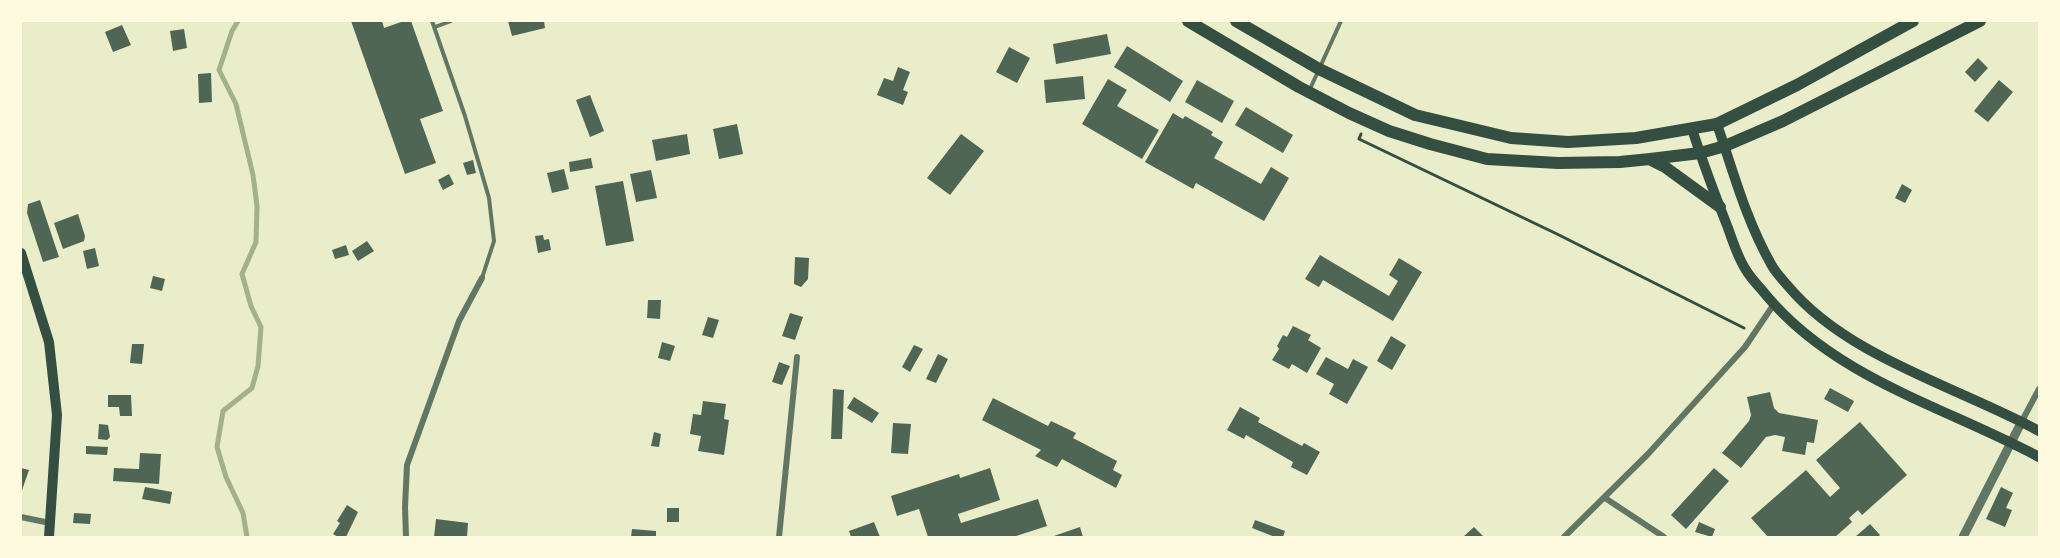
<!DOCTYPE html>
<style>
body{margin:0}
#map{position:relative;width:2060px;height:558px;overflow:hidden;background:#e9edc9;font-family:"Roboto Condensed",sans-serif}
canvas{display:block}
.frame{position:absolute;inset:0;border:22px solid #fefae0;pointer-events:none}
</style>
<div id="map">
<canvas width="2060" height="558"></canvas>
<div class="frame"></div>
</div>
<script>
const g = document.querySelector('canvas').getContext('2d');
g.lineJoin = 'round';
function strokePath(path, color, width, dash) {
  g.strokeStyle = color;
  g.lineWidth = width;
  g.lineCap = dash ? 'butt' : 'round';
  g.setLineDash(dash || []);
  g.stroke(path);
}
function paint(path, color) {
  g.fillStyle = color;
  g.fill(path, 'evenodd');
}
strokePath(new Path2D(`
 M238 21 232 31 219 70 236 104 253 175 257 206 256 242 242 274 251 306 261 327 258 366 252 388 223 411 217 447 226 477 243 513 247 537`), '#a3b18a', 5);
paint(new Path2D(`
 M351 21H382L384 28 404 21H411L443 111 420 119 436 163 405 174Z
 M508 21H544L545 28 512 36Z
 M122 25 131 45 113 52 105 32Z
 M184 29 187 48 173 51 170 31Z
 M1107 34 1111 54 1056 64 1053 44Z
 M1127 46 1183 81 1170 102 1114 67Z
 M1009 47 1030 58 1017 83 996 72Z
 M1978 58 1988 68 1975 82 1965 72Z
 M898 67 910 72 903 90 908 92 903 105 877 95 884 78 893 81Z
 M211 73 212 102 199 103 198 74Z
 M1083 76 1085 99 1046 103 1044 80Z
 M1108 79 1127 90 1117 106 1159 130 1142 159 1082 124Z
 M1197 80 1234 101 1222 123 1185 102Z
 M1999 80 2013 92 1988 122 1974 111Z
 M590 95 604 131 590 137 576 100Z
 M1246 107 1293 135 1283 153 1235 125Z
 M1173 113 1183 119 1185 116 1213 132 1211 135 1223 142 1214 158 1261 184 1271 167 1289 178 1264 221 1196 183 1193 189 1145 162Z
 M737 124 743 154 719 159 713 129Z
 M687 134 690 154 656 161 652 140Z
 M961 134 984 151 950 195 927 178Z
 M591 158 593 168 570 172 569 162Z
 M473 160 476 173 467 175 463 163Z
 M564 169 569 189 552 193 547 173Z
 M651 170 657 198 636 202 630 174Z
 M449 174 454 184 443 190 438 180Z
 M623 181 634 241 606 246 595 186Z
 M1902 184 1912 190 1905 203 1895 198Z
 M40 200 59 257 43 262 27 213 28 204Z
 M78 214 85 236 84 241 63 249 54 223Z
 M543 235 544 240 549 239 551 250 538 253 535 236Z
 M367 241 374 251 358 261 352 251Z
 M346 245 349 255 335 259 332 250Z
 M95 248 99 266 87 269 83 251Z
 M1320 255 1389 296 1398 281 1389 275 1399 258 1422 272 1393 321 1323 280 1319 287 1305 279Z
 M795 257 809 258 808 279 801 287 794 284Z
 M153 276 165 279 162 291 150 288Z
 M648 300H661L660 319 647 318Z
 M790 313 803 317 795 340 782 336Z
 M708 317 719 320 713 338 702 335Z
 M1293 326 1311 335 1308 340 1321 348 1307 373 1292 364 1289 369 1272 360 1279 349 1277 346 1283 335 1287 337Z
 M1391 336 1406 345 1392 370 1377 361Z
 M662 342 675 346 670 361 658 358Z
 M132 344H144L142 364 130 363Z
 M914 345 923 349 910 372 902 367Z
 M938 354 948 359 936 383 926 379Z
 M1326 357 1348 369 1353 359 1368 367 1347 404 1329 394 1334 384 1316 374Z
 M779 362 790 366 782 385 772 382Z
 M1830 388 1854 401 1848 412 1824 399Z
 M833 389 844 390 842 439H831Z
 M1770 392 1774 408 1779 413 1818 420 1814 443 1807 442 1805 455 1782 451 1785 437 1775 435 1766 437 1741 468 1722 453 1749 421 1751 415 1747 397Z
 M108 395H131L132 416H120L119 407H108Z
 M854 397 879 413 872 423 847 408Z
 M993 398 1048 426 1051 421 1076 433 1073 438 1117 461 1113 470 1122 475 1116 488 1062 459 1057 467 1035 456 1041 450 982 420Z
 M703 401 726 404 724 419 729 420 724 455 698 451 701 436 690 434 693 414 701 415Z
 M1240 407 1260 418 1258 422 1302 446 1304 443 1320 452 1307 475 1291 467 1293 462 1246 435 1244 439 1227 430Z
 M1860 422 1907 475 1862 515 1858 510 1849 518 1852 522 1835 537H1768L1751 518 1806 470 1830 497 1840 488 1816 460Z
 M893 423 911 424 908 454 891 453Z
 M99 424 108 425 110 437 107 440 98 439Z
 M654 432 661 434 659 447 651 446Z
 M86 446 108 447 107 455 86 454Z
 M140 453 161 454 159 484 113 481 114 468 139 469Z
 M21 468 29 470 21 493Z
 M990 468 1000 500 958 514 961 523 1038 499 1047 526 1013 537H928L919 509 897 516 891 496 959 474 960 478Z
 M1714 468 1729 481 1686 529 1671 515Z
 M145 487 172 492 170 504 142 499Z
 M2001 487 2013 493 2006 508 2012 510 2005 527 1986 519Z
 M347 505 358 512 346 537H338L333 534 340 523 337 521Z
 M667 508H679V522H667Z
 M74 513 91 514 90 524 73 523Z
 M436 519 468 523 467 537H434Z
 M1255 520 1285 531 1283 537H1275L1252 528Z
 M874 522 880 537H851L849 531Z
 M1699 522 1715 529 1712 537 1695 532Z
 M1870 524 1880 535 1878 537H1855Z
 M1080 527 1083 537H1051Z
 M1474 527 1484 537H1463Z
 M632 529 656 531V537H631Z`), '#4f6655');
strokePath(new Path2D(`
 M1361 134 1359 139 1557 234 1744 328`), '#344e41', 3);
strokePath(new Path2D(`
 M432 21 465 116 489 198 494 241 482 278
 M435 27 451 21
 M1310 89 1341 21`), '#617663', 4);
strokePath(new Path2D(`
 M2022 421 2039 389
 M1605 498 1664 537
 M21 517 50 523
 M406 537 405 507 407 465 459 321 482 278
 M779 537 797 357
 M1564 537 1648 454 1745 347 1774 304`), '#617663', 6);
strokePath(new Path2D(`
 M1963 537 2022 421`), '#617663', 9);
strokePath(new Path2D(`
 M21 253 49 342 57 415 49 537`), '#344e41', 10);
strokePath(new Path2D(`
 M1717 124C1733 171 1746 220 1771 264 1775 272 1782 279 1788 286 1848 358 1959 387 2039 431
 M1692 129C1703 163 1715 195 1728 228 1733 242 1738 258 1746 270 1751 279 1760 287 1766 295 1836 379 1946 407 2039 457`), '#344e41', 10);
strokePath(new Path2D(`
 M1188 21 1299 87 1349 113 1389 131 1430 144 1487 159 1558 163 1620 162 1650 159 1700 153 1725 146 1783 121 1980 21
 M1236 21 1319 69 1415 115 1511 138 1568 142 1636 138 1717 124 1797 85 1913 21
 M1651 160 1665 167 1720 207`), '#344e41', 12);
</script>
